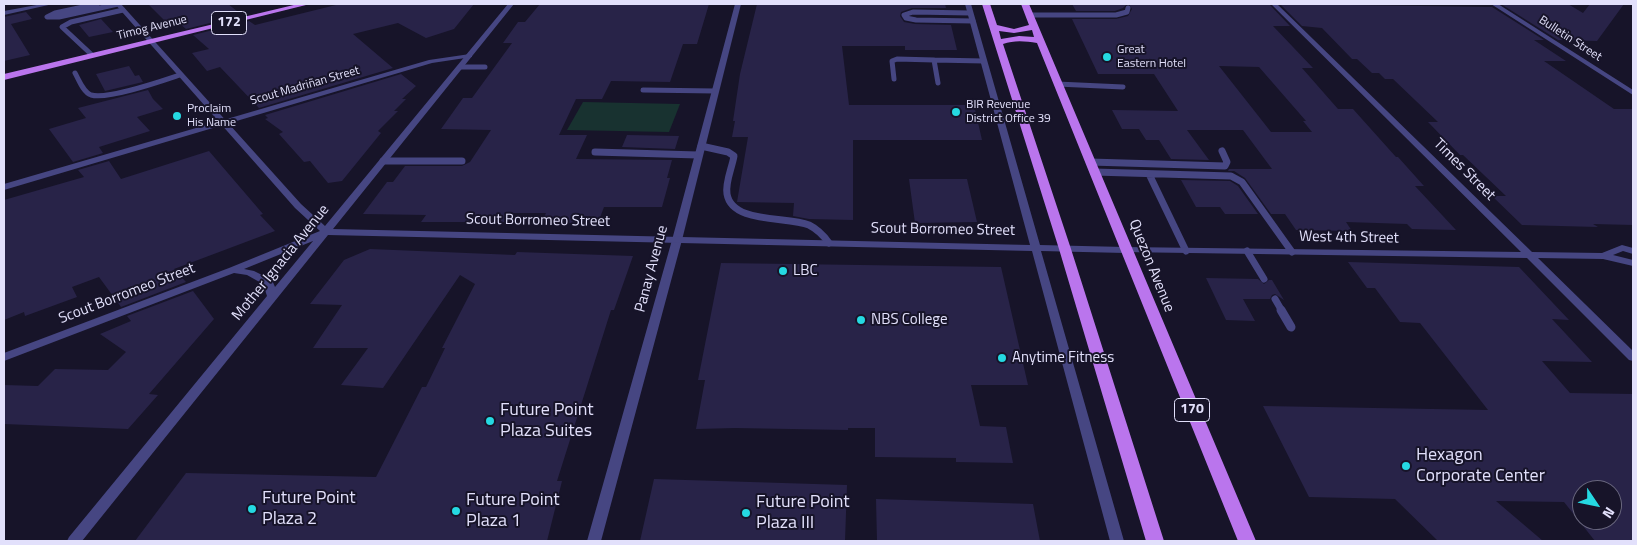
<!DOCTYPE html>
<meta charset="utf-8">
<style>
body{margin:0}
#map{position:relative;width:1637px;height:545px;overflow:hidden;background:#171429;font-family:"Titillium Web",sans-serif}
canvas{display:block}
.frame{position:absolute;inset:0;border:5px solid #e2e0fb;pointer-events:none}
.north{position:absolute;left:1572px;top:480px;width:50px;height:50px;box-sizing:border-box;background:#171429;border:1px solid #68667d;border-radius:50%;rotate:124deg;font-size:14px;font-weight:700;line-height:20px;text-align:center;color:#e2e0fb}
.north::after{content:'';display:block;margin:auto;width:18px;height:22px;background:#25d9e2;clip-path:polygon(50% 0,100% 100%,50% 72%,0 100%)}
</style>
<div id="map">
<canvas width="1637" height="545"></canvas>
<div class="frame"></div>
<div class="north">N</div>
</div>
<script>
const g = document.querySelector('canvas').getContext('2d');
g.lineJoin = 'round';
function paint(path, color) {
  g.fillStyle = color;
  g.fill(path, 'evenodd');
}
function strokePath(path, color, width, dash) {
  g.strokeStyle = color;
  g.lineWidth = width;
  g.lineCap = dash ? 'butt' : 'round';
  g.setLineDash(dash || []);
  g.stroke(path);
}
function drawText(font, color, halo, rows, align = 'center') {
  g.font = font + ' "Titillium Web",sans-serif';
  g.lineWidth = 4;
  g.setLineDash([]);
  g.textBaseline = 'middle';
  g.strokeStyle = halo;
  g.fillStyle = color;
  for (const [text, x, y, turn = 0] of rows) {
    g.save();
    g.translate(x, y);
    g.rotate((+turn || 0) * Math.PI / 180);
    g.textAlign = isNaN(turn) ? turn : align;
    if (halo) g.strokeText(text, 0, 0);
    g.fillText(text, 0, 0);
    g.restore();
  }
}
paint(new Path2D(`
 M583 102 680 104 669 132 567 130Z`), '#183230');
paint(new Path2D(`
 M148 4H228L242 15 186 29 180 24 170 26Z
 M340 4H474L454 29 426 38 398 23 353 34 393 68 259 108 220 67 207 71 192 53 209 49 193 35 249 21 255 25Z
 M540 4H709L697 44H683L670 82 611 81 602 99H576L559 135H587L576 159 672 160 667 178H670L662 207H604L598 223H541L546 213H511L506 222H421L426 215 363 214 387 182H393L405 166H462L470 162 491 130 441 129 463 98H472L512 43H503L518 22H525Z
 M757 4H945L946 8H912L901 12 900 16 904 22 915 24 951 25 957 50H905V46H842L849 105H974L982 140H853V220L809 219 793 216 794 203 737 202 748 137H732L735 121H733L740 74Z
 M1072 4H1127L1123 8 1115 11H1076Z
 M1129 4H1269L1290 26H1273L1313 68H1302L1338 109H1353L1396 157H1398L1424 186H1415L1456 230 1412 229 1407 224 1346 222 1352 231 1296 230 1285 214H1271L1245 178 1234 171H1228L1229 169H1272L1243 130H1187L1209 160 1171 159 1159 140H1146L1139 129H1122L1112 110 1178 111 1154 74H1098L1072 19H1116L1128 16 1132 9ZM1219 66 1259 67 1306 121H1303L1312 132H1271Z
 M1280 4 1492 7 1544 40H1534L1566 61H1544L1614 109H1633V225L1593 224 1598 227 1522 225 1492 196H1506L1463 155H1460L1428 122H1438L1393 79H1385L1379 73H1372L1357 59H1352L1322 28 1302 26Z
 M1501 4H1568L1583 13 1590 4H1624L1597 41 1558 40Z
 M26 12 32 19 11 24 30 55 4 61V17Z
 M101 19 113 32 89 37 79 25Z
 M129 66 135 76 139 75 143 82 105 91 96 74Z
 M401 74 416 86 402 99H406L394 111H398L378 131 381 133 342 181 328 183 310 161 304 162 279 134 283 132 265 119 268 118 265 115Z
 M148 90 153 99 163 109 137 117 150 131 99 147 103 153 73 162 49 129 86 118 78 108Z
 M627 135 679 136 675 149 622 147Z
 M209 151 263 214 260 215 275 231 174 269 186 282 121 307 99 277 72 287 77 297 25 316 24 312 4 320V200L84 177 78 170 109 161 121 179Z
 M909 179H967L977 222 915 223Z
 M1181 180 1230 181 1238 186 1258 214H1225L1220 207H1196Z
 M370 249 515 255 517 252 633 256 614 310H611L557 481H562L547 541H135L186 473 376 477 422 387H426L445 348H442L475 284 460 275 383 388 341 385 368 348H313L342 305 310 304 344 260Z
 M1348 262 1519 267 1569 320 1552 319 1592 362 1542 361 1570 393 1633 394V541H1595L1564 502 1496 501 1543 541H1438L1395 499 1309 497 1263 406 1488 410 1420 323 1400 322 1375 288H1367ZM1582 490H1612V520H1582Z
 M721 263 1001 267 1028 385H971L980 426 1006 427 1013 463 956 462V458L875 457V428H848V430L735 428 696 429 705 380H698Z
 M1206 278 1258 279 1264 284 1269 280H1272L1284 300 1275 294 1272 295 1270 299H1243L1255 321 1226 320Z
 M193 291 214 319 149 394 158 395 128 429 4 424V385L38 386 55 369 108 370 126 352 100 334 131 321 127 316Z
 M654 479 847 485 845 541H640Z
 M876 499 1033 504 1040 541H877Z`), '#282348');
strokePath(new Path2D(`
 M97 4 55 13 47 17H59L118 4
 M970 13 913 12 904 15 906 18 916 20 973 21
 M1029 15H1116L1127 12 1128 8
 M92 55 62 27 71 22 123 10
 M461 67H485
 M75 73C79 80 83 92 91 95 108 100 162 81 180 75
 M894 79 892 61 897 59 934 60
 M938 83 934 60 984 61
 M1057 84 1123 87
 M643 90 715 91`), '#464682', 5);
strokePath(new Path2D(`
 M701 146 728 152 734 156C732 168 725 182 727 194 732 224 787 216 809 225 817 229 824 236 829 243
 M595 152 698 155
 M383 161H462
 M1090 162 1225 166 1227 162 1222 151
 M1094 172 1231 176 1242 182 1292 252
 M1149 174 1186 251
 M1247 251 1264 279
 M1275 299 1282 311`), '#464682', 7);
strokePath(new Path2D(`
 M1281 310 1291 327`), '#464682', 9);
paint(new Path2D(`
 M42 4H53L4 15V11Z
 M735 4H741L682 240 601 541H587L672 240Z
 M1271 4H1277L1532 252 1602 253 1622 245 1633 248V254L1623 251 1613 255 1633 260V266L1603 259 1538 258 1633 351V361L1629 360 1527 258 1122 252 1120 250 1125 247 1521 252Z
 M1491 4H1498L1633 90V95Z
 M470 54 472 55V57L432 63 4 190V184L429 60Z`), '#464682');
paint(new Path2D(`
 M115 4H121L301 204 325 226 508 4H514L333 229 1030 245 965 4H971L1040 245 1125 247 1130 250 1125 253 1041 251 1124 541H1110L1032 251 328 235 82 541H67L69 537 267 296 263 284 247 275 234 273 4 361V353L229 268 320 231 295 208ZM313 241 275 287 272 280 254 271 244 269Z`), '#464682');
paint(new Path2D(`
 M298 4H310L4 80V74Z
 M982 4H990L997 25 1014 29 1029 25 1021 4H1029L1256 541H1238L1037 43C1025 41 1014 40 1003 44L1071 249 1164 541H1146L1059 249ZM1032 30 1034 37 1019 36 1001 39 999 31 1014 33Z`), '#ba75ed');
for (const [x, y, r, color] of [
 [1107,57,5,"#25d9e2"],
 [956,112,5,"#25d9e2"],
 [177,116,5,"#25d9e2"],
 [783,271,5,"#25d9e2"],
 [861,320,5,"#25d9e2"],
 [1002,358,5,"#25d9e2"],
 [490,421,5,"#25d9e2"],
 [1406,466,5,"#25d9e2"],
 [252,509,5,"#25d9e2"],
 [456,511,5,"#25d9e2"],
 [746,513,5,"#25d9e2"]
]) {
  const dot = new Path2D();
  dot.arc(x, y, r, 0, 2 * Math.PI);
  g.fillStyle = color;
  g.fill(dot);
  strokePath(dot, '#171429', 2);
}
drawText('12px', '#e2e0fb', '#171429', [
 ["Timog Avenue",152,28,-14],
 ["Bulletin Street",1570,39,33],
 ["Scout Madriñan Street",305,86,-16]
]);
drawText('12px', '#e2e0fb', '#171429', [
 ["Great",1117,50],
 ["Eastern Hotel",1117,64],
 ["BIR Revenue",966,105],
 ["District Office 39",966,119],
 ["Proclaim",187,109],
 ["His Name",187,123]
], 'left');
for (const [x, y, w] of [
 [229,23,35],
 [1192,410,35]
]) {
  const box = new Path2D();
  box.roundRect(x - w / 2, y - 11.5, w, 23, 4);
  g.fillStyle = '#171429';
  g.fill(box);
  strokePath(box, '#e2e0fb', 1);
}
drawText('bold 14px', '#e2e0fb', null, [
 ["172",229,23],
 ["170",1192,410]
]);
drawText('15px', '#e2e0fb', '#171429', [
 ["Times Street",1464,170,45],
 ["Scout Borromeo Street",538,221,1],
 ["Scout Borromeo Street",943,230,1],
 ["West 4th Street",1349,238,1],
 ["Mother Ignacia Avenue",281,263,-51],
 ["Quezon Avenue",1151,266,68],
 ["Panay Avenue",652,269,-75],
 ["Scout Borromeo Street",127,294,-21]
]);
drawText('15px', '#e2e0fb', '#171429', [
 ["LBC",793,271],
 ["NBS College",871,320],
 ["Anytime Fitness",1012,358]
], 'left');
drawText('18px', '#e2e0fb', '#171429', [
 ["Future Point",500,411],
 ["Plaza Suites",500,432],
 ["Hexagon",1416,456],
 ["Corporate Center",1416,477],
 ["Future Point",262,499],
 ["Plaza 2",262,520],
 ["Future Point",466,501],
 ["Plaza 1",466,522],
 ["Future Point",756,503],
 ["Plaza III",756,524]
], 'left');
</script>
